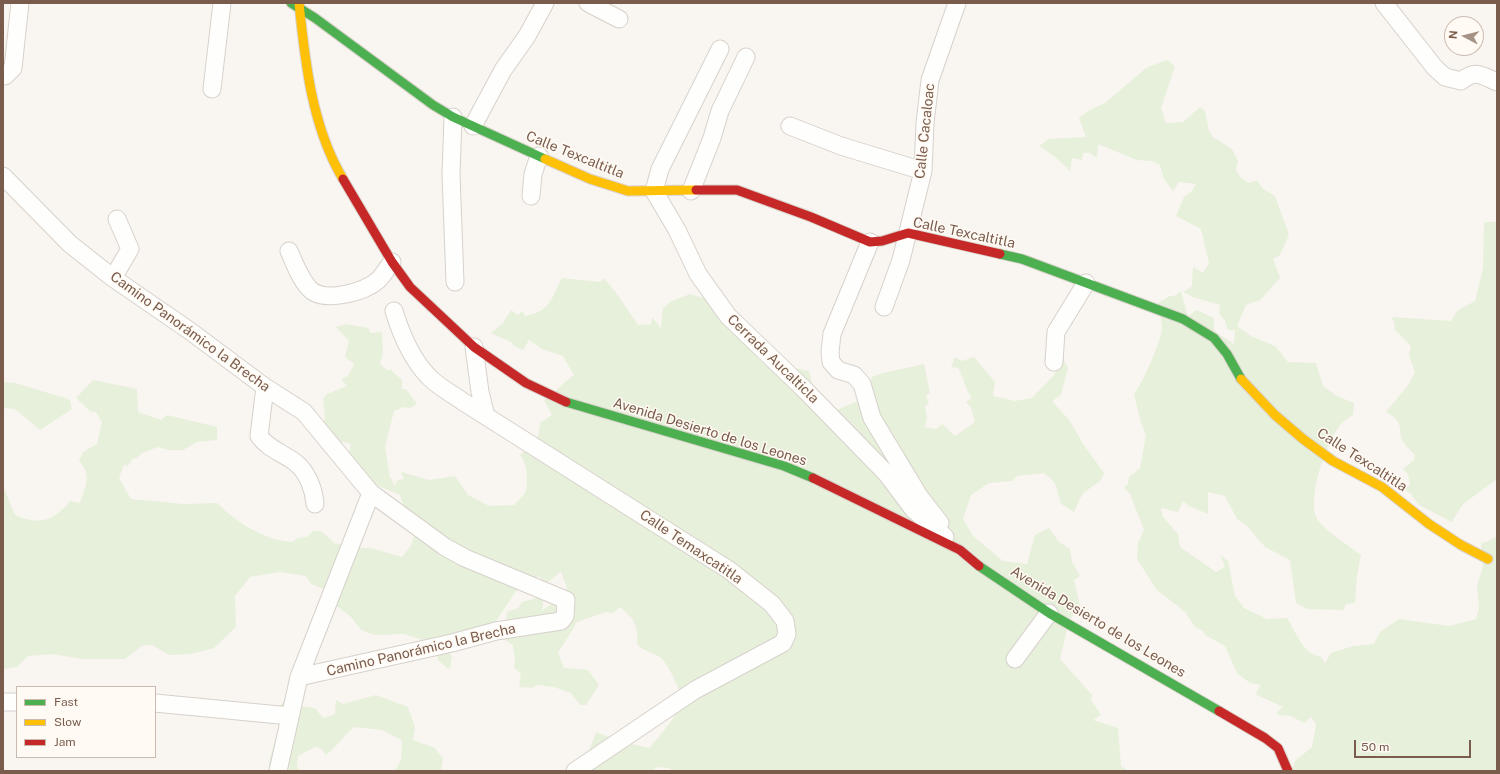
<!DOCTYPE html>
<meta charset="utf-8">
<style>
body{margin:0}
#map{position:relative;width:1500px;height:774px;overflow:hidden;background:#f9f5f0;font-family:"Public Sans",sans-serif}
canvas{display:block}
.frame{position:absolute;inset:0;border:4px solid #7a5c4d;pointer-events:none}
.legend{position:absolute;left:16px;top:686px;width:140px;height:72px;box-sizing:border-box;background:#fffaf3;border:1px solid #cabbb1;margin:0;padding:5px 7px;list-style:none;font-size:12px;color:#7a5c4d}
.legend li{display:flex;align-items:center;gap:8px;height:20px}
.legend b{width:20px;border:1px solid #cabbb1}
.north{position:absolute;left:1444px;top:16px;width:40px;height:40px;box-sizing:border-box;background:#fffaf3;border:1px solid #cabbb1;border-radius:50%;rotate:277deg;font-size:11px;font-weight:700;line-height:16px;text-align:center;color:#7a5c4d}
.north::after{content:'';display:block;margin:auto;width:14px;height:18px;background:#a69286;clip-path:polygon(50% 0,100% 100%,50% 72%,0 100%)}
.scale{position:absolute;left:1354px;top:740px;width:117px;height:18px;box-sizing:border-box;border:2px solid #7a5c4d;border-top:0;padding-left:5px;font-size:12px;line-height:14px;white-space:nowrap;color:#7a5c4d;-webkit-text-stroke:3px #fffaf3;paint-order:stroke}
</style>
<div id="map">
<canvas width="1500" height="774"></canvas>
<div class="frame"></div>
<ul class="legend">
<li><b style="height:5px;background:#4caf50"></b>Fast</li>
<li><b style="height:5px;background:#ffc107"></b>Slow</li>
<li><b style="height:5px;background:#c62828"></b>Jam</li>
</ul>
<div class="north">N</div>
<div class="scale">50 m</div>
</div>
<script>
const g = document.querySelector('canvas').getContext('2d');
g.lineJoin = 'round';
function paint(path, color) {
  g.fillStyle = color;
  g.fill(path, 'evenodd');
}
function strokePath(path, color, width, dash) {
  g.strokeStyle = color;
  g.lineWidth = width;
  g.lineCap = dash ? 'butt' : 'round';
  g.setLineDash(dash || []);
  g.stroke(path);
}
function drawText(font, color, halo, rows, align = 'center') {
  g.font = font + ' "Public Sans",sans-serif';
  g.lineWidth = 3;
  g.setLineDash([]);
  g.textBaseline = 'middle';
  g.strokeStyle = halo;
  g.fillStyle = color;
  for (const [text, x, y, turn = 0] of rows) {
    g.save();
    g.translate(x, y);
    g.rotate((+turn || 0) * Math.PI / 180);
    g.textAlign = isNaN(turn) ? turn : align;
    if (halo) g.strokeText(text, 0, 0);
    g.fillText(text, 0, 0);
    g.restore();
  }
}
paint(new Path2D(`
 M1167 60 1175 66 1161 108 1166 123 1183 122 1200 107 1205 111 1209 131 1213 137 1232 149 1238 161 1236 170 1241 178 1249 183 1257 180 1263 189 1275 196 1289 235 1280 255 1273 259 1280 278 1260 300 1246 305 1237 326 1251 336 1275 346 1288 362 1316 363 1323 386 1337 396 1354 403 1353 415C1349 418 1344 420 1341 424 1327 441 1306 498 1317 519 1321 528 1352 548 1361 555L1357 576 1355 603 1346 604 1343 610 1307 609 1296 603 1290 560 1265 547 1247 526 1237 519 1225 496 1208 492V514L1189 506 1183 501 1178 512 1161 508 1163 517 1178 534 1180 547 1216 572 1225 567 1220 555 1228 561 1235 596 1244 608 1267 619 1287 618C1295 630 1304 656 1320 656L1325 663 1331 653 1353 646 1374 644 1380 632 1399 619 1449 626 1476 619 1479 608 1477 586 1483 566 1481 543 1486 542 1497 536V771H1292L1295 761 1312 747 1316 724 1311 717 1304 723 1291 716 1277 715 1278 711 1283 707 1255 694 1261 685 1250 683 1237 673 1225 646 1205 635 1203 631 1195 627 1185 612 1156 589 1137 559 1138 543 1144 530 1130 494 1124 487 1128 484 1129 477 1140 468 1146 436 1140 419 1134 394C1142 384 1162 340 1162 328 1162 320 1159 311 1158 303L1170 296H1174L1181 291 1188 317 1196 310 1214 318V331L1234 344 1235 330H1228L1225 321 1219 314 1220 305 1193 297 1183 292 1192 286 1193 267 1203 273 1209 263 1201 229 1176 216 1184 197 1192 191 1196 184 1179 182 1173 191 1164 179 1160 165 1152 161 1137 160 1098 144 1097 158 1090 153H1083L1082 160 1072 158 1070 171 1054 156 1039 146 1049 139 1086 137 1079 118 1088 111 1105 103 1146 68Z
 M1484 222H1497V479L1463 504 1452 522 1419 505 1411 494 1404 489 1410 485 1408 474 1403 469 1414 460 1415 455C1412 451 1407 448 1404 443 1395 430 1408 424 1386 412L1409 384 1415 372 1409 355 1411 346 1394 329 1395 325 1392 317 1451 321 1457 311 1475 301 1483 268Z
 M562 278 600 282 604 278 617 294 638 325 651 324 652 317 661 328 663 308 670 302 690 294 727 305 749 346 760 361 809 371 815 395 832 412 865 398 872 377 883 373 924 364 930 393 926 396 929 403 925 406 927 418 925 427 936 429 942 424 955 436 975 422 971 408 966 402 972 398C965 390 964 377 958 368L951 367 955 357 962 361 974 357 995 382 993 396 1015 401 1032 398 1054 375 1063 359 1068 368 1061 395 1052 401 1070 421 1083 444 1104 473 1100 481 1083 493 1074 512 1061 504 1055 483 1044 473 1017 476 1012 481 989 483 971 495 963 519 973 536 1003 561 1027 564 1035 535 1049 528 1059 542 1070 549 1072 562 1080 576 1074 580 1080 606 1069 621 1060 659 1092 695 1091 700 1101 715 1093 720 1118 728 1121 766 1128 771H674L668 768 656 767 653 771H579L584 765 596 732 622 742 650 748C659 734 685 712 680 693 679 688 676 684 674 679 671 672 667 664 661 658 654 652 643 652 637 644 639 627 633 617 620 607L613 613 606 612 577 622 558 653 564 668 588 670 599 685 586 705H580L571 693 554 687 537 685 532 688 519 687 521 673 514 668 515 661 513 645 503 639 514 637 505 625 507 612 518 608 522 602 544 596 542 611 562 596 567 588 561 572 545 584 539 576 531 582 527 589 516 591 494 624 465 634 447 635 443 641 452 657 450 668 448 669 439 661 435 651 429 642 404 634 375 635 361 630 350 616 331 602 322 588 311 584 306 576 280 572 250 577 235 596 236 627 214 648 191 654 169 655 152 645 142 646 125 659H83L52 654 28 656 17 667 3 669V486L15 515C39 526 54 521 70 501L80 503C85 486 93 476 79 461L83 452 97 444 102 422 96 412H91L76 398 93 380 137 389 138 412 161 420 167 415 217 427V440L197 442 183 450H168L158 447 142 453 137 458 132 459 128 466 124 465 119 478 131 499 183 504 217 503C236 522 265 541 293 542L298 538 307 537 313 531H321L334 543 353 548H371L402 557 411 545 414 536 400 495 376 485 347 459 351 444 343 442 333 446 322 428 325 418 323 399 327 394 347 386 341 380 348 376 354 364 345 357 349 341 336 327 346 324 368 328 371 333 382 332 383 353 380 364 387 370H391L402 380V389H406L417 404 410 408 404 407 394 411 385 447 390 478 392 479 394 486 398 480 404 479 401 472 429 480 455 476 468 495 489 506 514 505C517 501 523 497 525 493 529 484 527 462 520 455 533 444 539 441 540 423L552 415 544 400C555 393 563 383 574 375L563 356 542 349 529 340 523 350 514 346 511 342 491 333 503 323 511 310 518 315 522 311 525 316C551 311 551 299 562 278Z
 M3 382 15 383 65 398 70 400 72 409 40 430 15 409 3 408Z
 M289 694 293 705 315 708 323 718 335 714 336 700 343 704 376 695 408 707 415 727 413 740 435 748 443 759 441 771H395L401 760 402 740 382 730 354 727C343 736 337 747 326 755L320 748 315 747 298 756 297 766 300 771H269V762L282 715 279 707Z`), '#e7f0db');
const street = new Path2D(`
 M588 3 619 19
 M1384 3 1435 68 1445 77 1461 81C1476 69 1481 75 1497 82
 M720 49 660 169 654 191 677 230 698 274 728 316 804 389 886 473 913 509 945 537
 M3 76H5L13 68 20 3
 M212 89 222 3
 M453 117 451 174 455 282
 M473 126 503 70 527 36 545 3
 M790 126 841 146 923 171
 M3 176 70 244 113 278 190 331 265 387 304 412 371 493 445 547 465 558 566 600 565 616 561 621 496 631 452 643 299 677
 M691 191 712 138 720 111 746 57
 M531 196 533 174 539 156
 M870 242 832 334 830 352 831 362 838 370 854 375 862 384 872 418 919 496 940 523
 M289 251C295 264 301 282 312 291 327 302 364 292 377 281 383 276 387 268 392 262
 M113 278 130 249 117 219
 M884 307 901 260 923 171 925 123 930 80 957 3
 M394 311C401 334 411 358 428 376 437 386 451 393 462 401L729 570 772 604 785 621 787 634 783 643 695 690 575 771
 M474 347 480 392 486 416
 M1054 362 1056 332 1086 283
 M265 387 259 436C268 449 283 453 296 463 308 473 314 490 315 504
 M1015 659 1049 613
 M3 702H17
 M155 703 290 716
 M278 771 299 677 371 493`);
const fast = new Path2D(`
 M291 3 315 18 433 105 453 117 545 159
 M1000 254 1022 259 1183 319 1214 338 1227 354 1241 379
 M566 402 784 466 813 478
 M979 566 1049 613 1219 711`);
const slow = new Path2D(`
 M299 3C305 62 312 127 343 179
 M545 159 590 179 628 191 696 190
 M1241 379 1275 415 1303 439 1333 461 1382 487 1429 524 1461 545 1488 559`);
const jam = new Path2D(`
 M343 179 392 262 410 287 474 347 526 383 566 402
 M696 190H737L811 217 870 242 882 241 908 233 1000 254
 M813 478 960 550 979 566
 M1219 711 1265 738 1278 748 1288 771`);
strokePath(street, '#d7d1cb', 19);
strokePath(fast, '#d9d2cb', 11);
strokePath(slow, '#d9d2cb', 11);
strokePath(jam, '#d9d2cb', 11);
strokePath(street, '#fefefd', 17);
strokePath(fast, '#4caf50', 9);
strokePath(slow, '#ffc107', 9);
strokePath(jam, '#c62828', 9);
drawText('14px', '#7a5c4d', '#fffaf3', [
 ["Calle Cacaloac",925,131,-84],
 ["Calle Texcaltitla",575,155,22],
 ["Calle Texcaltitla",964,233,12],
 ["Camino Panorámico la Brecha",190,332,36],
 ["Cerrada Aucalticla",773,359,44],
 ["Avenida Desierto de los Leones",710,432,17],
 ["Calle Texcaltitla",1362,460,33],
 ["Calle Temaxcatitla",691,547,34],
 ["Avenida Desierto de los Leones",1098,622,31],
 ["Camino Panorámico la Brecha",421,650,-13]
]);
</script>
